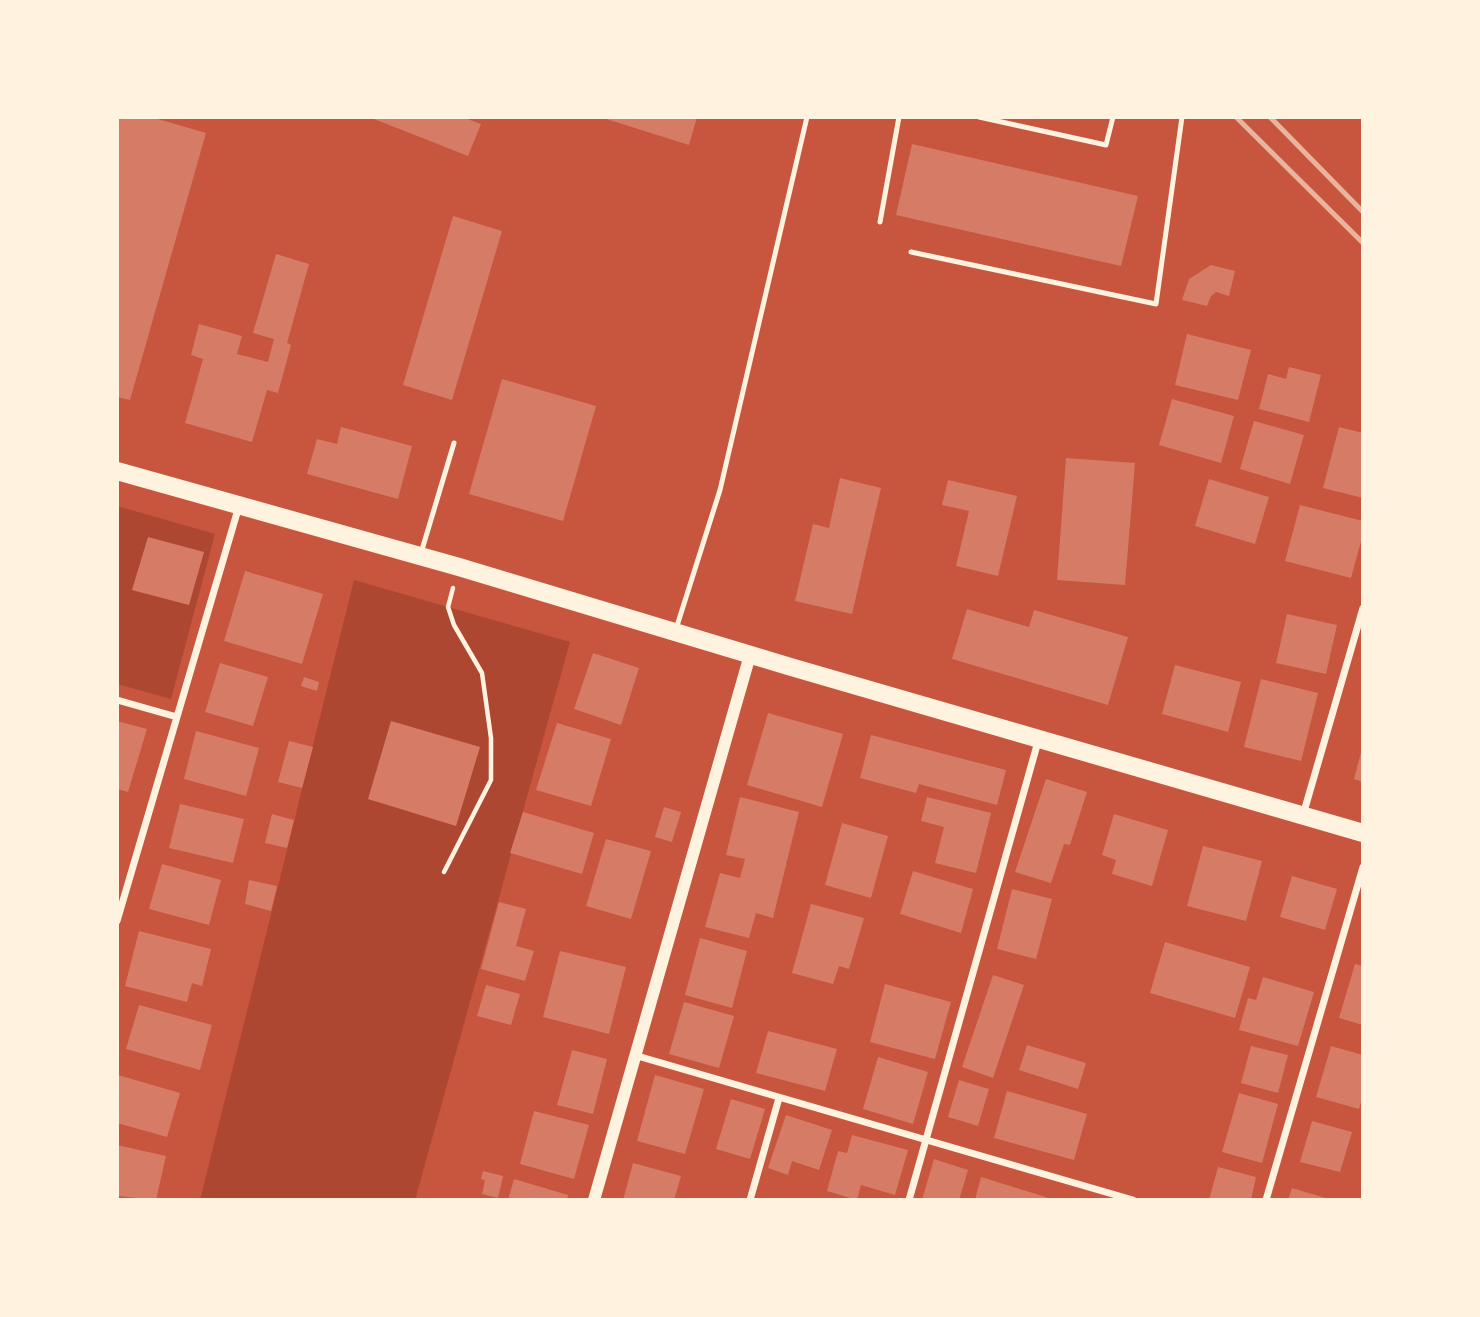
<!DOCTYPE html>
<style>
body{margin:0}
#map{position:relative;width:1480px;height:1317px;overflow:hidden;background:#c8553d;font-family:Roboto,sans-serif}
canvas{display:block}
.frame{position:absolute;inset:0;border:119px solid #fff3e0;pointer-events:none}
</style>
<div id="map">
<canvas width="1480" height="1317"></canvas>
<div class="frame"></div>
</div>
<script>
const g = document.querySelector('canvas').getContext('2d');
g.lineJoin = 'round';
function paint(path, color) {
  g.fillStyle = color;
  g.fill(path, 'evenodd');
}
function strokePath(path, color, width, dash) {
  g.strokeStyle = color;
  g.lineWidth = width;
  g.lineCap = dash ? 'butt' : 'round';
  g.setLineDash(dash || []);
  g.stroke(path);
}
paint(new Path2D(`
 M117 506 215 534 171 699 117 684Z
 M354 580 570 642 415 1200H200Z`), '#ae4732');
paint(new Path2D(`
 M117 117H151L206 133 130 400 117 397Z
 M369 117H462L481 124 468 156Z
 M600 117H697L689 145Z
 M912 144 1138 196 1121 266 896 215Z
 M453 216 502 231 452 400 403 385Z
 M276 254 309 264 287 343 291 345 278 393 267 390 252 442 185 423 203 359 191 355 199 324 242 336 237 354 268 362 274 339 253 333Z
 M1211 265 1235 271 1229 296 1216 292 1211 296 1207 306 1182 300 1189 279Z
 M1187 334 1251 350 1238 400 1175 385Z
 M1289 367 1321 375 1309 422 1259 409 1268 374 1286 379Z
 M502 379 596 406 563 521 469 494Z
 M1172 399 1234 416 1221 463 1159 445Z
 M1254 421 1304 435 1290 484 1240 469Z
 M341 427 412 446 398 499 307 474 317 439 337 444Z
 M1339 427 1363 433V498L1323 488Z
 M1066 458 1135 463 1125 585 1057 580Z
 M840 478 881 488 852 614 795 601 813 524 829 528Z
 M1209 479 1269 497 1255 544 1195 526Z
 M948 480 1017 496 998 576 956 566 969 511 942 505Z
 M1300 505 1363 521V534L1351 578 1285 561Z
 M148 537 204 552 189 605 132 590Z
 M245 571 323 594 302 664 224 641Z
 M967 609 1029 627 1034 610 1128 637 1108 705 952 659Z
 M1287 614 1337 625 1326 674 1276 663Z
 M593 653 639 668 621 725 574 709Z
 M220 663 268 677 253 726 205 712Z
 M1175 665 1241 682 1228 732 1162 714Z
 M304 677 319 682 317 691 301 686Z
 M1261 679 1318 693 1301 761 1244 747Z
 M768 713 843 734 822 807 747 785Z
 M117 721 147 729 128 792 117 789Z
 M391 721 480 747 456 826 368 799Z
 M557 723 611 739 591 806 536 790Z
 M196 731 259 748 246 796 184 779Z
 M871 735 1006 770 997 805 919 784 916 793 860 778Z
 M289 741 313 747 302 788 278 782Z
 M1362 749 1363 750V782L1354 779Z
 M1046 779 1087 792 1070 845 1064 844 1051 883 1015 872Z
 M740 797 799 812 773 918 756 913 749 938 705 927 720 873 740 878 745 859 726 855Z
 M927 797 991 813 976 873 935 863 944 827 921 821Z
 M180 804 244 819 233 863 169 848Z
 M664 807 681 812 672 842 655 837Z
 M523 812 594 833 582 874 510 853Z
 M272 814 294 820 287 848 265 843Z
 M1114 814 1168 830 1152 886 1112 874 1116 860 1102 855Z
 M842 823 888 836 871 898 825 885Z
 M606 839 651 851 631 919 586 906Z
 M1203 846 1262 861 1246 921 1187 906Z
 M162 864 221 880 209 925 149 909Z
 M913 871 973 889 961 933 900 914Z
 M1292 876 1337 889 1325 930 1280 917Z
 M249 880 277 886 271 911 245 904Z
 M1012 889 1052 899 1036 959 997 949Z
 M499 902 526 909 516 946 534 951 525 981 481 969Z
 M811 904 864 918 849 969 839 966 833 984 792 973Z
 M139 931 211 949 202 986 192 983 187 1002 125 986Z
 M700 938 747 951 732 1008 685 995Z
 M1165 942 1250 967 1235 1018 1150 993Z
 M560 951 626 967 609 1034 543 1017Z
 M1355 964 1363 966V1025L1339 1018Z
 M993 975 1024 985 993 1078 962 1067Z
 M1263 977 1314 992 1298 1046 1239 1030 1248 998 1256 1000Z
 M885 984 951 1002 935 1059 870 1042Z
 M486 985 520 994 511 1025 477 1016Z
 M684 1002 734 1016 719 1068 669 1054Z
 M139 1005 212 1025 200 1070 126 1049Z
 M768 1031 837 1049 825 1091 756 1073Z
 M1027 1045 1086 1063 1078 1089 1019 1070Z
 M1251 1046 1288 1055 1278 1093 1241 1083Z
 M1331 1046 1363 1055V1095L1359 1109 1316 1097Z
 M572 1050 607 1059 593 1114 557 1105Z
 M878 1057 928 1072 913 1124 863 1109Z
 M118 1075 180 1093 167 1137 117 1123Z
 M655 1075 704 1089 685 1154 637 1141Z
 M959 1080 989 1089 978 1126 948 1117Z
 M1007 1091 1087 1114 1074 1160 994 1138Z
 M1239 1093 1278 1104 1262 1163 1222 1152Z
 M731 1099 765 1109 750 1159 716 1149Z
 M534 1111 589 1125 574 1179 520 1164Z
 M786 1115 832 1130 819 1170 792 1161 788 1175 768 1168Z
 M1312 1121 1352 1132 1340 1172 1300 1162Z
 M852 1135 908 1150 895 1195 861 1185 857 1200 827 1191 838 1151 847 1153Z
 M117 1145 166 1156 156 1200 117 1196Z
 M934 1159 968 1170 959 1200H922Z
 M633 1163 681 1176 674 1200H623Z
 M1218 1167 1256 1177 1251 1200H1209Z
 M483 1171 503 1176 498 1198 482 1194 485 1180 481 1179Z
 M981 1177 1052 1199V1200H975Z
 M514 1179 568 1195 567 1200H508Z
 M1292 1188 1329 1199V1200H1288Z`), '#d67c66');
strokePath(new Path2D(`
 M444 872 491 780V738L482 673 454 625 448 607 453 588`), '#fff3e0', 4.5);
strokePath(new Path2D(`
 M979 117 1106 145 1113 117
 M880 222 899 117
 M911 252 1156 304 1182 117
 M421 553 454 443
 M676 629 720 490 807 117`), '#fff3e0', 5);
strokePath(new Path2D(`
 M117 700 177 717
 M1303 815 1363 608
 M117 921 239 506
 M634 1055 1133 1200
 M750 1200 779 1098
 M909 1200 1039 738
 M1266 1200 1363 867`), '#fff3e0', 7);
strokePath(new Path2D(`
 M594 1200 750 655`), '#fff3e0', 12);
strokePath(new Path2D(`
 M117 471 459 567 791 667 1363 833`), '#fff3e0', 18);
strokePath(new Path2D(`
 M1236 117 1363 243
 M1270 117 1363 212`), '#e9b49f', 5);
</script>
